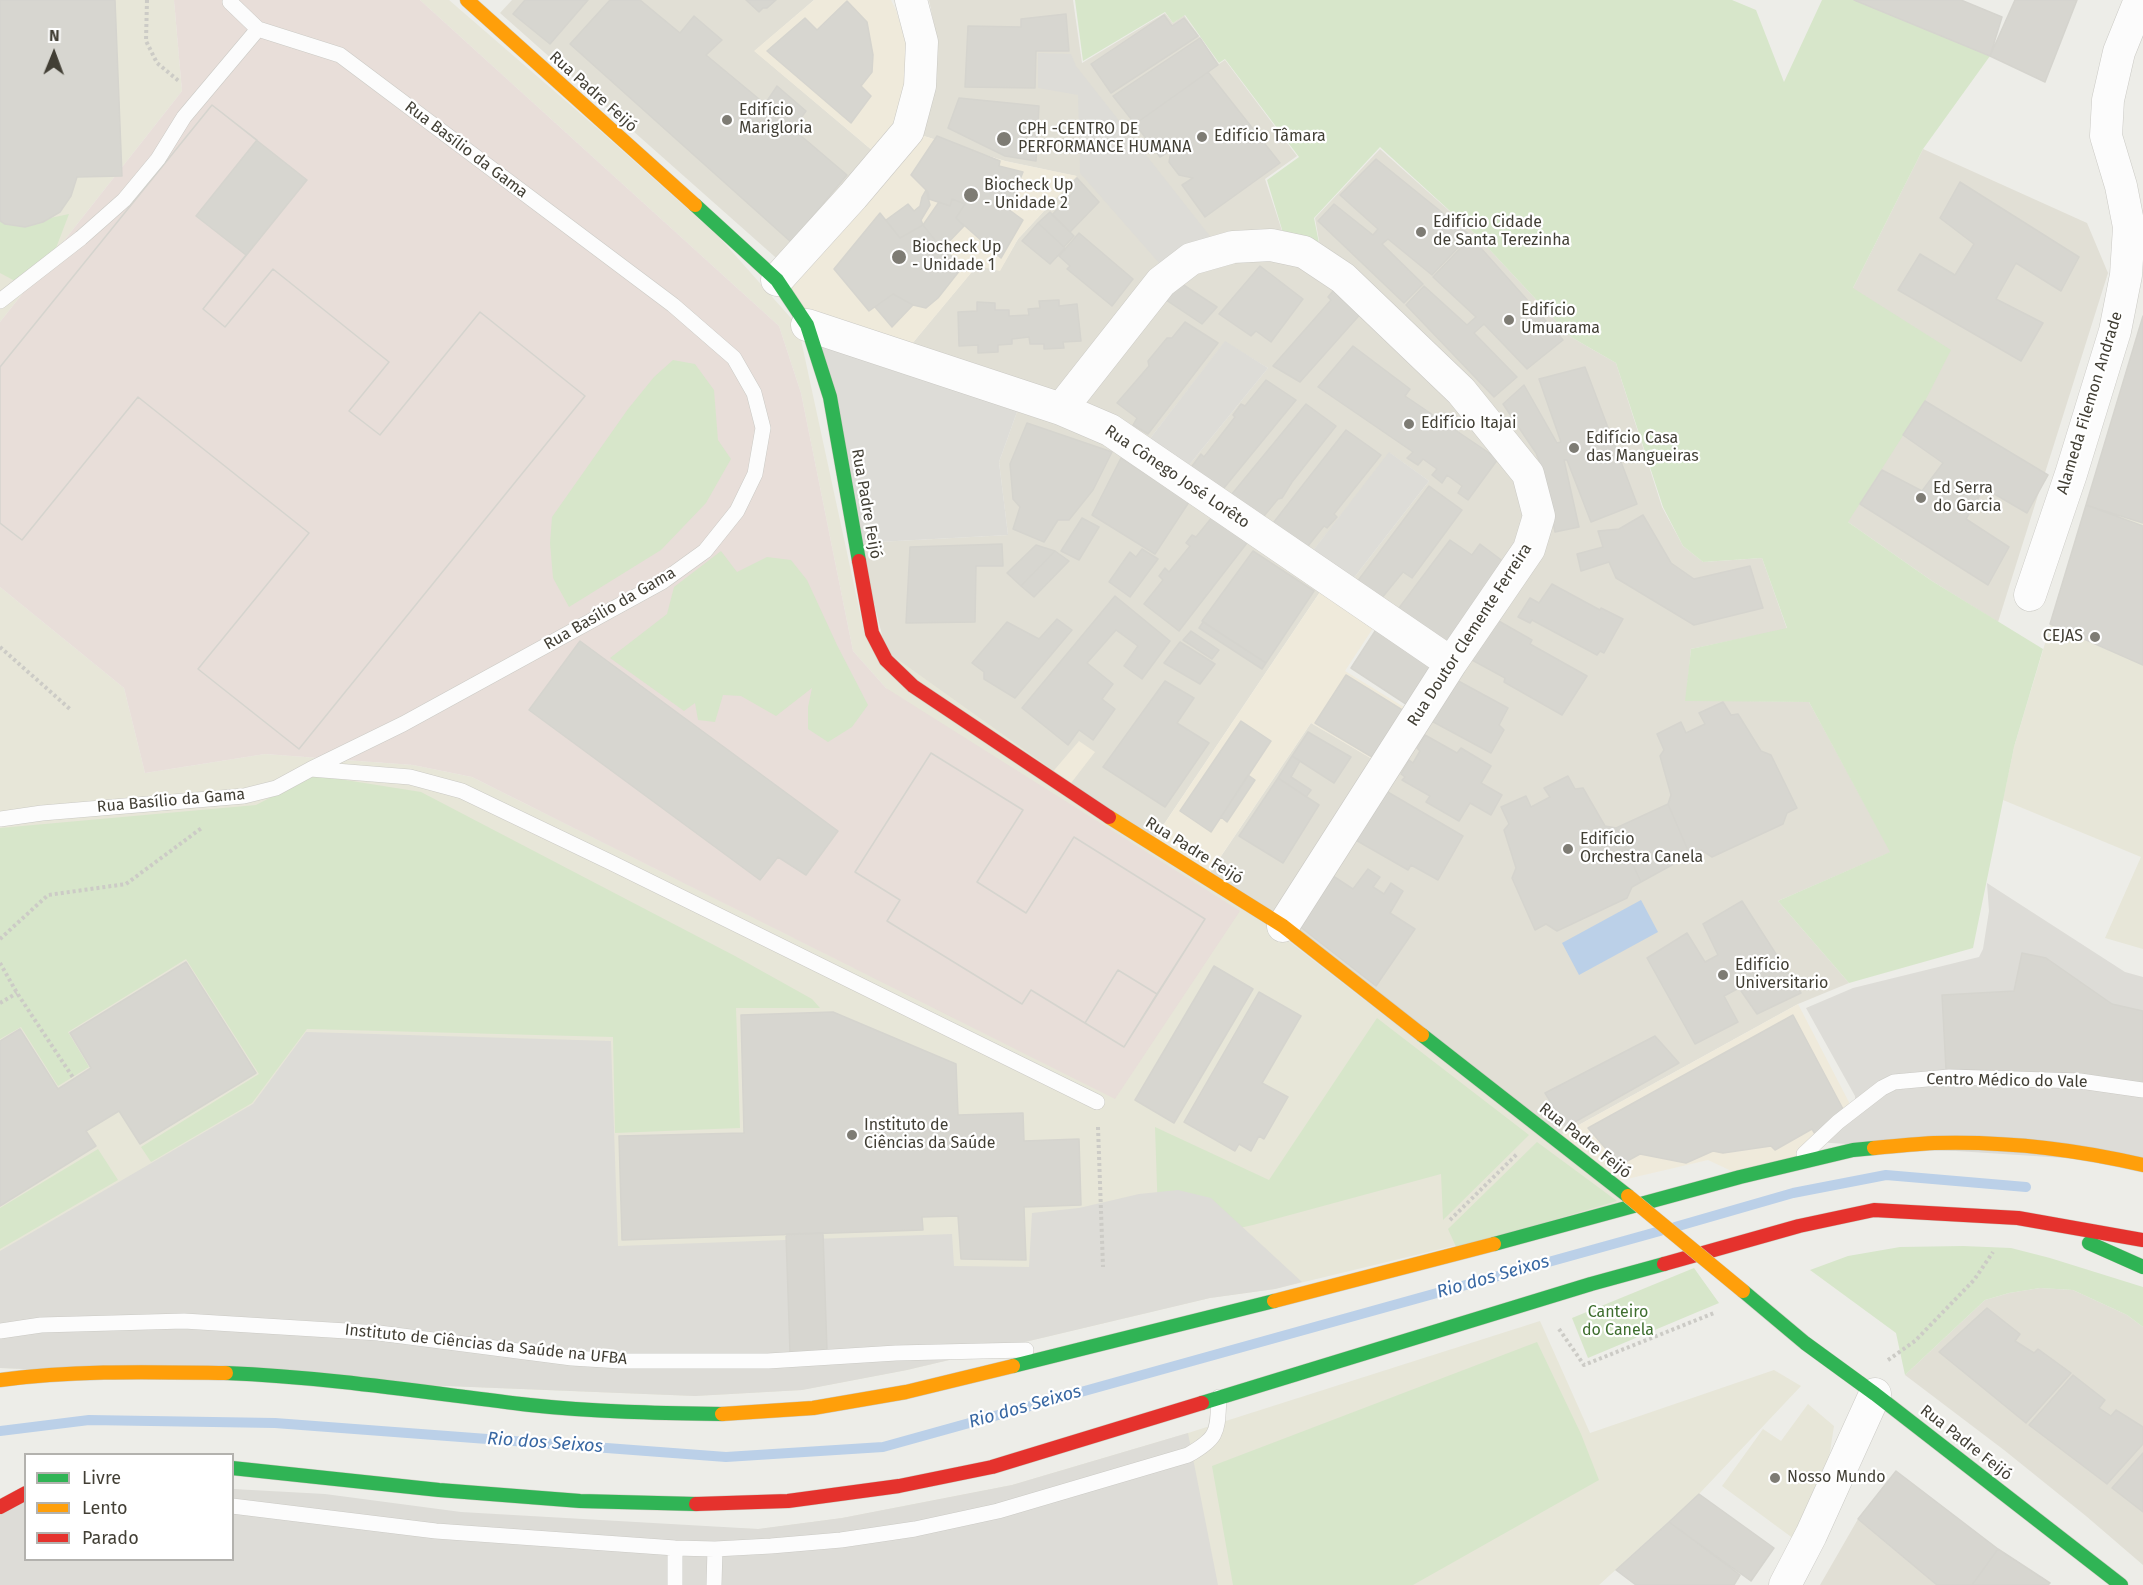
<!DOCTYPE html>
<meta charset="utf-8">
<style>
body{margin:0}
#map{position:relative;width:2143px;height:1585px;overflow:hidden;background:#edede8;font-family:"Fira Sans",sans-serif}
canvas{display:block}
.legend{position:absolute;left:24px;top:1453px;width:210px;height:108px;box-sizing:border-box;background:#fff;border:2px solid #b3b2ae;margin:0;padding:8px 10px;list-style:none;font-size:18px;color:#423f35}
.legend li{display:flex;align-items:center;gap:12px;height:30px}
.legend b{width:30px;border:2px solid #b3b2ae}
.north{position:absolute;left:24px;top:24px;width:60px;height:60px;-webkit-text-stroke:4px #fff;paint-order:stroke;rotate:1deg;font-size:16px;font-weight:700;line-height:24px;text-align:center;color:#423f35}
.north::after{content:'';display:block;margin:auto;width:21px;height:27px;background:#423f35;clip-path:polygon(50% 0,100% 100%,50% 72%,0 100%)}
</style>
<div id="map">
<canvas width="2143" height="1585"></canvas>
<ul class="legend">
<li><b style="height:8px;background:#30b455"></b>Livre</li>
<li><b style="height:8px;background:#ff9f0a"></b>Lento</li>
<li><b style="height:8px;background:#e5322d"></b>Parado</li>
</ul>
<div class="north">N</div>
</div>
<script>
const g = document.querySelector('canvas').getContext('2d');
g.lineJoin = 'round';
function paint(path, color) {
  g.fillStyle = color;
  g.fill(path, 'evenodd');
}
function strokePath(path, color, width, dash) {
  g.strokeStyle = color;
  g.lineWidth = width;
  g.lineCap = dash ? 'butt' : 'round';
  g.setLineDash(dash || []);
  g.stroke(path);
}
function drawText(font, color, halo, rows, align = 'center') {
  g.font = font + ' "Fira Sans",sans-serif';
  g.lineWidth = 4.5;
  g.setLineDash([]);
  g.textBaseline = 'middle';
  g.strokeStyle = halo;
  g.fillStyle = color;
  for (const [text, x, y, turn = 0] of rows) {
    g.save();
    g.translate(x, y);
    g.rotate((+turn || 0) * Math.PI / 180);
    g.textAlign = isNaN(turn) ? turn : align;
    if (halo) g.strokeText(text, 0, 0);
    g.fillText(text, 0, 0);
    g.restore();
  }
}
paint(new Path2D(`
 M512 0H814L755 51 880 157 783 264 500 13Z
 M929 0H1073L1082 63 1165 13 1173 23 1184 15 1219 64 1225 60 1297 156 1265 179 1287 246 1190 258 1060 404 906 351 977 265 1000 270 1018 239 1076 176 1005 161 914 133 937 39Z
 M1380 149 1474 233 1571 337 1616 363 1662 507 1683 546 1703 562 1762 558 1787 629 1691 649 1686 700 1809 702 1891 852 1778 901 1849 983 1798 1004 1557 1137 1284 925 1530 550 1529 474 1323 263 1315 218Z
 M1923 149 2087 223 2108 273 1998 622 1932 581 1848 522 1853 288Z
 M1303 254 1459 393 1537 516 1450 659 1346 588 1429 481 1390 453 1305 561 1181 475 1268 368 1225 342 1142 449 1064 408 1192 261Z
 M1022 398 1060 410 1328 580 1152 842 888 659 859 543 1008 535 999 462Z
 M1311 723 1384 766 1282 923 1207 877Z
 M2040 1288 2073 1290 2127 1315 2143 1327V1565L2086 1516 2004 1450 1905 1375 1985 1300 2009 1293Z
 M1858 1519 1937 1585H1820Z`), '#e1dfd5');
paint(new Path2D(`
 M814 0H891L896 10 906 43 908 93 880 157 754 51Z
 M914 133 1005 161 1077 176 1018 239 1000 271 977 266 906 351 811 320 784 281Z
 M1328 580 1381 616 1345 671 1417 715 1384 766 1311 723 1207 877 1152 842Z
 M1079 741 1095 752 1068 787 1050 775Z
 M1798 1004 1852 1108 1791 1162 1740 1175 1708 1160 1614 1182 1557 1137Z`), '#efeadb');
paint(new Path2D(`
 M0 0H174L182 91 0 322Z
 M420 0H449L597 128 719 237 798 326 865 636 1246 908 1627 1204 1275 1289 1210 1298 907 1370 802 1390 695 1396 0 1368V587L124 688 145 773 265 754 413 765 472 777 1115 1098 886 688 853 651 801 393 779 326Z
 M2143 316V949L2105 938 2141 857 2003 800 2014 747Z
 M1540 1321 1590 1433 1774 1370 1801 1386 1699 1494 1599 1585H0L26 1560H232L233 1489 433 1511 651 1525 759 1529 842 1518 1012 1485 1188 1433Z
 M1808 1404 1834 1426 1827 1471 1794 1539 1722 1486 1763 1429 1781 1441Z`), '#e7e6d8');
paint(new Path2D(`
 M174 0H420L779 326 801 393 853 651 886 688 1240 911 1115 1099 472 777 413 765 265 754 145 773 124 688 0 587V322L182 91Z`), '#e8ded9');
paint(new Path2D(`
 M1075 0H1732L1756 10 1784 82 1822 0H1854L1990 56 1923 149 1853 288 1951 350 1925 401 1848 522 1932 581 2043 649 2014 747 1973 948 1849 983 1778 901 1890 852 1809 702 1685 701 1691 649 1787 628 1762 558 1703 562 1683 546 1663 507 1616 363 1571 337 1474 233 1380 147 1314 218 1323 263 1287 246 1267 180 1299 157 1225 59 1219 63 1185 15 1173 23 1165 12 1083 61Z
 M69 214 56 248 15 281 0 273V218L17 225Z
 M673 360 695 364 714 390 718 440 731 459 706 503 661 550 569 607 553 578 550 543 552 517 628 409 654 377Z
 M721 551 737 572 767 557 791 560 807 580 837 645 868 705 852 727 828 742 808 729V707L812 688 776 716 741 696 723 695 715 722 698 720 695 703 684 711 610 658 667 614 674 587Z
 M314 775 421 792 735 956 812 999 820 1008H736L740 1128 615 1133 613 1037 307 1029 252 1103 151 1162 141 1147 259 1074 186 959 68 1032 89 1067 58 1086 21 1027 0 1039V828L256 805Z
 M1377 1018 1529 1135 1443 1220 1441 1174 1253 1225 1159 1246 1155 1127 1269 1180Z
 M1537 1142 1617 1201 1457 1249 1448 1229Z
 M98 1149 118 1180 0 1249V1208Z
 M1963 1246 2011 1248 2050 1258 2143 1287V1327L2127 1315 2073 1290 2040 1288 2009 1293 1985 1300 1905 1375 1896 1333 1810 1270 1848 1256 1900 1247Z
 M1694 1268 1719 1303 1588 1358 1572 1318Z
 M1537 1342 1581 1434 1599 1480 1413 1585H1233L1212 1466Z`), '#d7e6ca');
paint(new Path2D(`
 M1038 53 1071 54 1076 66 1213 240 1160 264 1080 173 1078 95 1038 88Z
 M810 328 1022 398 999 462 1008 535 859 543Z
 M1225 341 1268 368 1181 475 1142 449Z
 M1389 452 1429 481 1346 588 1305 561Z
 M1987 883 2125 972 2143 977V1163L1816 1142 1855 1107V1096L1806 1008 1853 988 1979 957 1983 949 1989 911Z
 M306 1032 611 1041 618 1246 952 1234 954 1266 1029 1267 1032 1213 1079 1208 1139 1194 1178 1190 1211 1198 1302 1282 1275 1289 1210 1298 907 1370 802 1390 695 1396 0 1368V1251L253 1104Z
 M1188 1433 1218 1585H0V1500L25 1498 26 1560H232L233 1489 325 1494 461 1512 758 1529 842 1518 1012 1485Z`), '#dddcd7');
paint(new Path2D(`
 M1641 900 1658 932 1579 975 1562 943Z`), '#bbd0e8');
strokePath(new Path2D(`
 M1675 1227 1793 1193 1886 1175 2026 1187
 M0 1431 89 1420 275 1423 726 1457 883 1447 1660 1231`), '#bbd0e8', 10);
const building = new Path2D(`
 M0 0H115L122 176 77 177 71 196 60 212 43 222 25 227 5 224 0 221Z
 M525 0H588L550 44 513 14Z
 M610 0H640L680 33 694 16 722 40 706 55 765 104 777 86 806 111 793 129 847 175 791 242 570 44Z
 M746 0H776L767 8H763L759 12Z
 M1854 0H1961L2002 17 1990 56Z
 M2015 0H2077L2045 82 1990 56Z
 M847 1 867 22 873 55 872 72 861 86 871 96 851 123 767 51 805 18 817 30Z
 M1066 14 1069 51H1036L1035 88 965 87 968 26 1021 27V19Z
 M1164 15 1172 26 1184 18 1198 36 1111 93 1091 64Z
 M1200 38 1218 65 1135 124 1113 96Z
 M1208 72 1280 163 1205 217 1182 185 1193 178 1179 175 1169 162 1171 150 1160 157 1135 124Z
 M959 98 1039 106 1036 161 1005 156 948 128Z
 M212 105 257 140 196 216 246 255 203 309 225 327 273 269 389 362 349 411 380 435 480 312 585 396 299 749 198 669 309 533 138 397 22 540 0 523V367Z
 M212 105 307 180 203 309 225 327 273 269 389 362 349 411 380 435 480 312 585 396 299 749 198 669 309 533 138 397 22 540 0 523V367Z
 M937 136 1000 161 999 166 1023 172 1008 209 1023 220 1001 258 956 218 965 204 952 199 950 206 929 199 928 192 911 175Z
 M1376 159 1470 235 1432 275 1388 239 1382 244 1423 284 1404 303 1318 221 1334 204 1373 235 1378 229 1340 195Z
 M1077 178 1099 202 1070 232 1052 215 1074 191 1069 186Z
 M1960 182 2079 257 2061 291 2016 263 1996 299 2043 323 2021 361 1898 290 1920 254 1955 275 1974 244 1940 218Z
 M926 190 930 205 921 220 923 225 900 238 886 220 908 204 914 211 920 206 922 197Z
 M952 199 965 204 956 218 964 226 942 249 923 225 939 202 950 206Z
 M1050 212 1074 236 1064 247 1038 223Z
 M880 213 900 238 923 225 942 249 964 265 938 298 926 308 913 305 893 294 869 311 834 269Z
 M1038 223 1065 248 1050 264 1022 241Z
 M1079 233 1133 279 1112 306 1067 269 1070 266 1059 256Z
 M1471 237 1563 340 1527 369 1484 324 1474 333 1517 377 1494 397 1406 305 1424 286 1467 325 1476 317 1433 277Z
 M1260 266 1303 299 1271 342 1256 331 1251 336 1219 314Z
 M1173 278 1217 307 1202 324 1157 294Z
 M1338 285 1364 310 1300 382 1273 366 1331 300 1328 297Z
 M893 294 913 305 892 327 875 307Z
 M1059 300V306L1077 304 1081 341 1063 342 1064 348 1044 349V344H1030L1029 337 1012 339V344L998 345V352L978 353V345L959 346 958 312 977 311V302L995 303V310H1009V316L1029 315 1028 309 1040 308 1039 301Z
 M2143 316V523L2086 505Z
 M1185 322 1218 343 1148 434 1133 425 1137 418 1117 403 1149 366 1148 361 1167 338H1172Z
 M1353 346 1410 389 1405 396 1498 459 1468 500 1458 493 1462 486 1447 475 1442 483 1432 475 1437 469 1423 459 1418 465 1407 458 1413 452 1318 387Z
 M1585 367 1637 504 1591 522 1567 460H1564L1579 527 1555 532 1542 468 1536 453 1503 404 1524 385 1557 443 1561 442 1539 379Z
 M1266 380 1296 400 1219 494 1187 473 1201 454 1204 457 1235 417 1233 415 1241 404 1245 406Z
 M1925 401 2048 475 2027 513 1984 488 1966 519 2009 547 1988 585 1860 504 1882 470 1922 491 1943 463 1903 435Z
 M1306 404 1336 426 1292 482 1282 498 1278 499 1259 522 1227 500Z
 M1027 423 1112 452 1093 490 1069 520H1058L1044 542 1013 529 1020 507 1013 499 1010 464Z
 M1346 430 1381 455 1334 514 1337 517 1327 528 1324 526 1304 551 1270 527Z
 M1121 458 1189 502 1155 554 1092 515Z
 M1429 486 1462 510 1412 578 1403 572 1381 599 1357 582Z
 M2086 505 2143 526V665L2050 624Z
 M1643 515 1671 563 1694 579 1750 566 1763 608 1694 625 1616 578 1609 562 1581 571 1577 554 1603 547 1598 531 1619 529Z
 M1213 516 1250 539 1179 631 1144 604 1163 580 1159 576 1165 568 1169 572 1190 546 1186 543 1192 535 1196 537Z
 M1082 518 1099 527 1079 560 1061 551Z
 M1450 540 1472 555 1480 544 1504 562 1446 646 1396 612Z
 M1002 544 1003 566H976L975 622 906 623 910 547Z
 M1036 545 1055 551 1021 586 1007 573Z
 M1142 549 1158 559 1130 597 1109 582 1130 552 1136 557Z
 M1055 551 1069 561 1034 597 1021 586Z
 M1253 551 1314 591 1266 663 1202 621Z
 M1552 584 1600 610 1601 608 1623 619 1604 653 1600 651 1597 655 1532 620 1530 623 1518 617 1530 598 1539 603Z
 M1115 596 1170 641 1142 679 1124 666 1138 646 1116 630 1087 663 1113 684 1102 699 1115 709 1093 740 1079 730 1068 745 1022 708Z
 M1057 619 1072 630 1015 698 984 679V672L972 663 1007 622 1039 639Z
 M1497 620 1532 640 1530 644 1587 676 1562 715 1504 682 1505 678 1472 660Z
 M1203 622 1266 663 1262 669 1199 628Z
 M1381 622 1445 665 1415 710 1351 668Z
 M1191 631 1219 650 1212 659 1183 640Z
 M580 641 838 831 806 875 778 857 760 880 529 710Z
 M1180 642 1215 664 1200 684 1164 663Z
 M1346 675 1412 716 1382 763 1315 723Z
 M1451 677 1508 708 1499 725 1504 730 1491 753 1426 718Z
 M1165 681 1194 698 1177 723 1209 743 1165 807 1103 767Z
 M1723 702 1731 715 1738 714 1761 751 1771 755 1797 808 1787 813 1783 824 1712 857 1701 850 1690 855 1668 804 1671 795 1660 756 1664 750 1657 734 1681 722 1686 733 1705 724 1699 713Z
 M1241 721 1271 741 1211 832 1180 811Z
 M1308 732 1351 757 1334 783 1292 756Z
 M1425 735 1457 753 1461 748 1491 766 1481 783 1502 795 1491 815 1470 803 1459 821 1426 802 1430 796 1402 780 1405 777 1401 774 1409 760 1413 763 1420 751 1417 748Z
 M931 753 1023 810 977 882 1026 913 1074 837 1205 919 1157 994 1118 970 1085 1023 1031 990 1022 1004 887 921 900 900 855 872Z
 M931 753 1023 810 977 882 1026 913 1074 837 1205 919 1124 1047 1031 990 1022 1004 887 921 900 900 855 872Z
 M1292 756 1300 761 1291 777 1311 790 1306 797 1278 778Z
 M1248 775 1255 780 1227 822 1221 817Z
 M1568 776 1575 789 1583 788 1605 826 1616 828 1641 882 1632 887 1627 898 1557 931 1546 924 1535 930 1512 878 1516 868 1504 830 1509 824 1501 807 1526 796 1531 807 1550 797 1544 788Z
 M1278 778 1319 805 1283 863 1239 836Z
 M1386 791 1463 836 1438 880 1411 865 1408 870 1354 839Z
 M1668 804 1690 855 1641 882 1616 828Z
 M1368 869 1380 877 1373 887 1384 894 1391 883 1403 891 1390 913 1415 929 1376 986 1294 922 1330 874 1353 889Z
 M1742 901 1801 993 1757 1014 1739 988 1724 996 1738 1022 1695 1044 1647 958 1687 933 1705 962 1718 955 1703 924Z
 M2022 953 2046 958 2112 1004 2143 1011V1083L2082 1074 1946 1069 1942 995 2014 991Z
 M186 962 256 1073 140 1144 119 1111 86 1131 96 1146 0 1206V1041L20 1029 58 1089 91 1068 70 1033Z
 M1214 966 1253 989 1174 1123 1135 1100Z
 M1118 970 1157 994 1124 1047 1085 1023Z
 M1259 992 1301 1016 1262 1083 1288 1097 1264 1139 1259 1136 1251 1151 1239 1144 1235 1151 1184 1122Z
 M833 1012 956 1064 958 1115 1023 1113 1024 1141 1079 1139 1081 1205 1024 1207 1026 1260 961 1259 958 1216 922 1217 923 1230 622 1240 619 1136 744 1133 741 1015Z
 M1793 1015 1843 1109 1815 1134 1812 1129 1775 1150 1771 1146 1723 1153 1713 1151 1686 1163 1640 1154 1620 1165 1588 1128Z
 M1655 1036 1679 1063 1566 1127 1545 1093Z
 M823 1233 827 1351 790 1352 786 1234Z
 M1987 1308 2020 1334 2015 1341 2034 1353 2038 1349 2071 1373 2026 1423 1939 1352Z
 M2073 1375 2105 1400 2099 1408 2111 1416 2116 1410 2143 1427V1444L2107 1484 2029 1425Z
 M2143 1453V1512L2112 1488Z
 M1896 1471 1998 1549 1972 1585H1937L1858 1519Z
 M1699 1494 1774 1548 1751 1581 1669 1522Z
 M1669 1522 1740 1575 1734 1585H1636L1616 1570Z
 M1998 1549 2050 1583 2048 1585H1972Z`);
paint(building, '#d7d6d0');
strokePath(building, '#d5d4ce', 1.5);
const lane = new Path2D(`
 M230 2 258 29
 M0 301 81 238 124 200 158 159 184 117 258 29 340 55 673 305 734 358 754 393 763 428 755 474 737 511 705 551 662 582 403 724 311 769 276 788 244 796 42 813 0 819
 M311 769 410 777 462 791 610 862 1097 1102
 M1804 1154 1838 1122 1882 1088 1894 1082 1949 1077 2080 1081 2143 1090
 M0 1331 41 1325 184 1321 379 1333 572 1358 621 1361H768L896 1353 1026 1350
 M232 1506 436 1531 675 1548 715 1549 771 1546 841 1540 915 1529 998 1511 1188 1455C1220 1437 1217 1431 1219 1397
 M675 1585V1548
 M714 1585 715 1549`);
const street = new Path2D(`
 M777 280 853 196 908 131 920 86 922 42 911 0
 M807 325 1061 409 1110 430 1451 663
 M1061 409 1161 282 1191 259 1233 247 1271 245 1304 252 1343 278 1461 391 1528 474 1539 516 1529 549 1451 663 1283 926
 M2030 595 2071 474 2115 331 2126 275 2129 227 2121 186 2106 136 2108 100 2119 52 2140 0
 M1785 1585 1811 1535 1875 1394`);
const fast = new Path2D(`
 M695 205 777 280 807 325 830 397 859 561
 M1422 1035 1628 1196
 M2089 1243 2143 1267
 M1494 1244 1740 1177 1853 1150 1874 1148
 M1743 1291 1805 1343 1875 1394 2121 1585
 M1013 1366 1274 1301
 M226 1373C328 1377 429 1393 530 1405 594 1412 658 1413 722 1414
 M1202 1403 1591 1284 1664 1264
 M232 1468 439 1490 580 1501 696 1504`);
const slow = new Path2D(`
 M467 0 695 205
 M1109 817 1283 926 1422 1035
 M1874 1148C1894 1146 1914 1144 1934 1143 2004 1141 2075 1149 2143 1165
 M1274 1301 1494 1244
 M0 1380C75 1370 150 1372 226 1373
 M722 1414 813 1408 906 1392 1013 1366`);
const jam = new Path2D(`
 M859 561 872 633 886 660 913 686 1109 817
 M1664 1264 1799 1226 1874 1210 2018 1218 2143 1240
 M696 1504 788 1501 899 1486 992 1467 1202 1403
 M0 1507 26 1493`);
strokePath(lane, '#cbcac5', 16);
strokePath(street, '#cbcac5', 33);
strokePath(fast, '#cccabf', 15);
strokePath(slow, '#cccabf', 15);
strokePath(jam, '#cccabf', 15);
strokePath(new Path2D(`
 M147 0 146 41 157 63 180 82
 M0 647 71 710
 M0 939 48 895 126 884 203 827
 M0 963 17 993 74 1079
 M0 1003 17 993
 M1098 1127 1103 1267
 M1450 1220 1517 1154
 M1559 1329 1584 1365 1714 1313
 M1888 1360 1915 1341 1974 1280 1993 1252`), '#cccbc6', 4, [3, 3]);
strokePath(lane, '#fcfcfc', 15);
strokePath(street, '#fcfcfc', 32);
strokePath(fast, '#30b455', 14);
strokePath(slow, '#ff9f0a', 14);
strokePath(jam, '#e5322d', 14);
const slowBridge = new Path2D(`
 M1628 1196 1743 1291`);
strokePath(slowBridge, '#cccabf', 15, []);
strokePath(slowBridge, '#ff9f0a', 14);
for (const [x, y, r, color] of [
 [727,120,6,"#7e7c74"],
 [1202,137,6,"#7e7c74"],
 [1004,139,8,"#7e7c74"],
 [971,195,8,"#7e7c74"],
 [1421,232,6,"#7e7c74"],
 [899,257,8,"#7e7c74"],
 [1509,320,6,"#7e7c74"],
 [1409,424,6,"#7e7c74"],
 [1574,448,6,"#7e7c74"],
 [1921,498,6,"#7e7c74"],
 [2095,637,6,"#7e7c74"],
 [1568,849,6,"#7e7c74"],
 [1723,975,6,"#7e7c74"],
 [852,1135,6,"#7e7c74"],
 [1775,1478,6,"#7e7c74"]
]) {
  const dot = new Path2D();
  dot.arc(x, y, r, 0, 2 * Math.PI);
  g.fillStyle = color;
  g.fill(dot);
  strokePath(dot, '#fff', 2);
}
drawText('16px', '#423f35', '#fff', [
 ["Rua Padre Feijó",593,92,42],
 ["Rua Basílio da Gama",466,150,37],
 ["Alameda Filemon Andrade",2090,403,-73],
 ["Rua Cônego José Lorêto",1177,477,34],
 ["Rua Padre Feijó",866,504,80],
 ["Rua Basílio da Gama",610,609,-30],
 ["Rua Doutor Clemente Ferreira",1470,635,-57],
 ["Rua Basílio da Gama",171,801,-5],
 ["Rua Padre Feijó",1194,851,32],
 ["Centro Médico do Vale",2007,1081,1],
 ["Rua Padre Feijó",1585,1141,38],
 ["Instituto de Ciências da Saúde na UFBA",486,1345,6],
 ["Rua Padre Feijó",1966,1443,38]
]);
drawText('16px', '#423f35', '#fff', [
 ["Edifício",739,111],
 ["Marigloria",739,129],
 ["CPH -CENTRO DE",1018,130],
 ["PERFORMANCE HUMANA",1018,148],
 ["Edifício Tâmara",1214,137],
 ["Biocheck Up",984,186],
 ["- Unidade 2",984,204],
 ["Edifício Cidade",1433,223],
 ["de Santa Terezinha",1433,241],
 ["Biocheck Up",912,248],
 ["- Unidade 1",912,266],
 ["Edifício",1521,311],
 ["Umuarama",1521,329],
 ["Edifício Itajai",1421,424],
 ["Edifício Casa",1586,439],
 ["das Mangueiras",1586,457],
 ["Ed Serra",1933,489],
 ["do Garcia",1933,507],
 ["CEJAS",2083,637,"right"],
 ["Edifício",1580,840],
 ["Orchestra Canela",1580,858],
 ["Edifício",1735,966],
 ["Universitario",1735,984],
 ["Instituto de",864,1126],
 ["Ciências da Saúde",864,1144],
 ["Nosso Mundo",1787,1478]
], 'left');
drawText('16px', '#3e6e2e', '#fff', [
 ["Canteiro",1618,1313],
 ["do Canela",1618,1331]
]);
drawText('italic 18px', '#3968a3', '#fff', [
 ["Rio dos Seixos",1493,1277,-16],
 ["Rio dos Seixos",1025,1407,-16],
 ["Rio dos Seixos",545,1443,4]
]);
</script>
